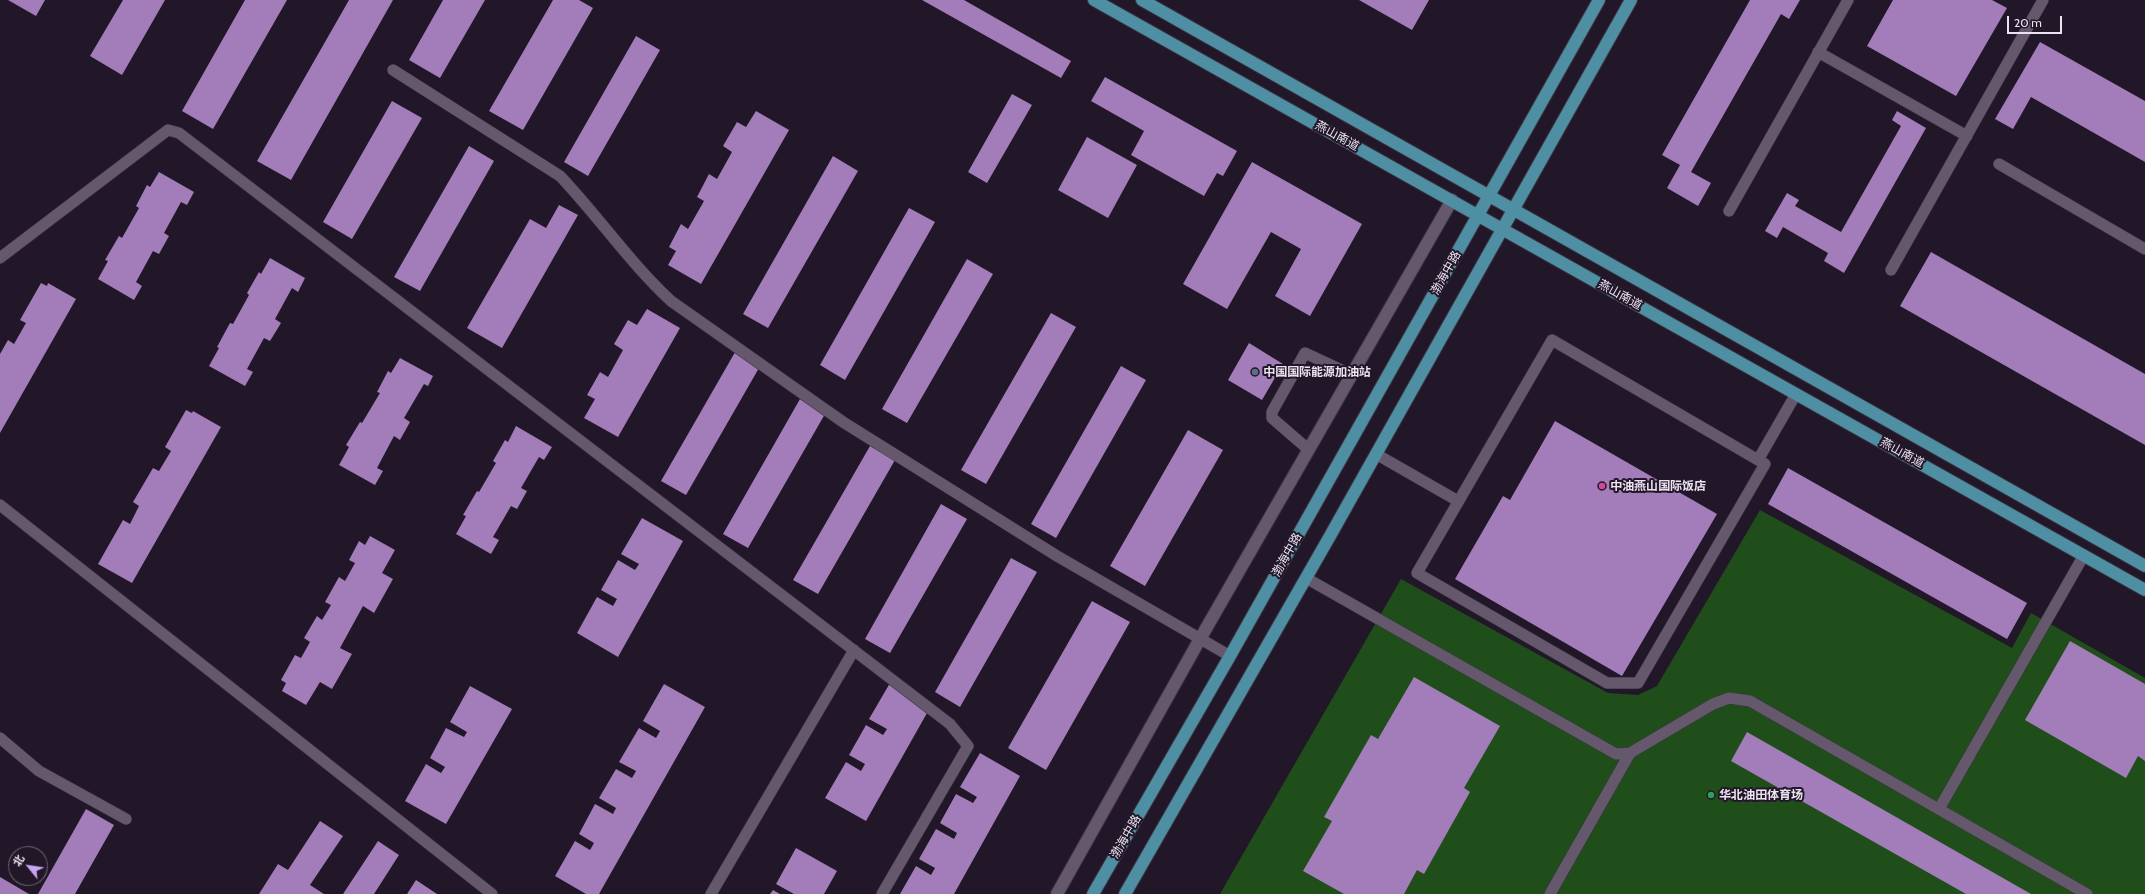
<!DOCTYPE html>
<meta charset="utf-8">
<style>
body{margin:0}
#map{position:relative;width:2145px;height:894px;overflow:hidden;background:#221728;font-family:Cabin,"Noto Sans SC",sans-serif}
canvas{display:block}
.north{position:absolute;left:8px;top:846px;width:40px;height:40px;box-sizing:border-box;background:#221728;border:1px solid #726978;border-radius:50%;rotate:300deg;font-size:11px;font-weight:700;line-height:16px;text-align:center;color:#ebe3f0}
.north::after{content:'';display:block;margin:auto;width:14px;height:18px;background:#c8a5ef;clip-path:polygon(50% 0,100% 100%,50% 72%,0 100%)}
.scale{position:absolute;left:2007px;top:16px;width:55px;height:18px;box-sizing:border-box;border:2px solid #ebe3f0;border-top:0;padding-left:5px;font-size:12px;line-height:14px;white-space:nowrap;color:#ebe3f0;-webkit-text-stroke:3px #221728;paint-order:stroke}
</style>
<div id="map">
<canvas width="2145" height="894"></canvas>
<div class="north">北</div>
<div class="scale">20 m</div>
</div>
<script>
const g = document.querySelector('canvas').getContext('2d');
g.lineJoin = 'round';
function paint(path, color) {
  g.fillStyle = color;
  g.fill(path, 'evenodd');
}
function strokePath(path, color, width, dash) {
  g.strokeStyle = color;
  g.lineWidth = width;
  g.lineCap = dash ? 'butt' : 'round';
  g.setLineDash(dash || []);
  g.stroke(path);
}
function drawText(font, color, halo, rows, align = 'center') {
  g.font = font + ' Cabin,"Noto Sans SC",sans-serif';
  g.lineWidth = 4;
  g.setLineDash([]);
  g.textBaseline = 'middle';
  g.strokeStyle = halo;
  g.fillStyle = color;
  for (const [text, x, y, turn = 0] of rows) {
    g.save();
    g.translate(x, y);
    g.rotate((+turn || 0) * Math.PI / 180);
    g.textAlign = isNaN(turn) ? turn : align;
    if (halo) g.strokeText(text, 0, 0);
    g.fillText(text, 0, 0);
    g.restore();
  }
}
paint(new Path2D(`
 M1760 510 2012 648 2031 613 2145 678V894H1220L1401 579 1608 693 1638 695 1657 686Z`), '#204e1b');
paint(new Path2D(`
 M8 0H45L36 16Z
 M123 0H165L122 75 90 56Z
 M245 0H287L213 129 182 111Z
 M349 0H393L291 180 257 161Z
 M443 0H485L440 78 409 60Z
 M553 0H579L593 8 523 130 489 111Z
 M922 0H964L1071 61 1061 78Z
 M1359 0H1429L1412 30Z
 M1750 0H1800L1789 19 1781 14 1691 172 1711 183 1698 206 1667 188 1680 165 1662 155Z
 M1893 0H1992L2007 8 1956 96 1867 46Z
 M636 36 660 50 588 176 564 162Z
 M2040 42 2145 101V162L2031 97 2013 129 1995 119Z
 M1105 77 1237 151 1223 176 1217 173 1204 196 1131 155 1144 131 1091 101Z
 M1012 94 1032 105 987 183 968 172Z
 M392 101 422 118 352 239 323 222Z
 M756 111 789 130 701 284 668 265 676 251 669 247 681 224 688 229 704 201 697 197 709 174 717 179 732 152 723 146 737 122 746 127Z
 M1897 111 1926 128 1844 273 1824 261 1828 253 1783 227 1777 238 1765 231 1787 193 1799 200 1795 206 1841 232 1901 126 1892 120Z
 M1087 137 1137 165 1108 218 1058 190Z
 M469 146 494 161 420 291 394 277Z
 M833 156 858 171 768 328 743 314Z
 M1252 162 1362 224 1310 316 1275 296 1301 249 1271 232 1227 309 1183 284Z
 M159 172 194 192 187 205 181 202 164 233 169 236 159 254 153 251 136 282 142 286 134 300 98 279 108 261 105 260 119 236 122 238 139 208 136 206 147 185 150 187Z
 M559 205 578 215 502 348 467 328 530 219 546 228Z
 M909 208 935 222 845 380 820 365Z
 M1931 252 2145 374V445L1900 306Z
 M270 258 305 278 298 292 292 288 275 319 281 323 270 341 264 338 247 369 253 372 245 386 209 366 219 348 217 347 230 323 233 324 249 295 247 293 259 272 261 274Z
 M967 259 993 274 907 423 882 409Z
 M41 283 47 286 48 283 76 299 0 433V354L8 340 14 344 26 323 20 320Z
 M647 309 680 328 618 437 584 418 595 399 587 395 600 372 608 377 623 350 614 344 628 320 637 325Z
 M1051 313 1076 327 986 484 961 470Z
 M1249 343 1283 364 1262 400 1228 380Z
 M738 347 763 361 686 495 661 481Z
 M400 358 433 376 428 386 424 384 404 418 410 422 400 440 394 436 377 468 383 471 375 485 339 465 349 447 346 445 360 422 362 423 380 393 377 392 388 371 391 373Z
 M1121 366 1146 380 1056 538 1031 524Z
 M800 399 825 414 748 548 723 534Z
 M186 410 192 413 193 411 221 427 132 583 98 564 123 520 130 524 139 506 133 502 153 468 159 471 171 451 165 447Z
 M1555 421 1717 514 1622 676 1455 579 1503 496 1510 500Z
 M516 426 552 447 544 460 539 457 521 488 527 491 517 509 511 506 493 537 499 540 491 554 456 534 466 516 463 515 477 491 479 492 496 463 493 461 505 440 508 442Z
 M1188 430 1223 450 1145 586 1110 566Z
 M870 446 895 460 818 594 793 580Z
 M1788 468 2027 603 2007 639 1768 504Z
 M941 504 967 519 890 653 865 639Z
 M642 518 683 541 618 657 577 633 597 597 613 606 617 599 601 590 618 560 635 570 639 564 621 554Z
 M370 536 395 550 382 573 393 579 374 613 363 606 340 648 352 654 332 689 320 682 306 705 282 691 286 683 281 680 295 655 301 658 310 642 304 638 317 616 322 620 331 605 325 602 339 577 345 581 355 563 349 560 359 541 365 545Z
 M1011 558 1037 572 960 707 935 692Z
 M1092 601 1130 622 1046 770 1008 748Z
 M2070 641 2145 684V761L2138 756 2126 778 2025 720Z
 M1414 677 1500 726 1464 788 1470 792 1424 874 1417 870 1404 894H1344L1303 871 1332 821 1324 817 1371 735 1378 739Z
 M890 683 931 706 866 821 825 798 846 762 861 771 865 764 849 755 866 725 883 735 887 729 869 719Z
 M664 684 705 707 599 894H586L555 876 575 841 590 850 594 843 579 834 595 804 613 814 616 808 599 798 616 769 632 778 636 771 619 762 639 728 656 738 660 731 643 721Z
 M470 686 512 709 446 824 405 801 426 764 441 773 445 767 430 758 446 728 464 737 467 732 450 722Z
 M1747 732 2031 894H1966L1731 761Z
 M980 753 1020 776 954 894H900L916 866 931 875 935 868 919 859 936 829 954 839 957 833 940 823 956 794 973 803 977 797 960 787Z
 M86 809 114 825 75 894H38Z
 M320 821 343 836 310 885 324 894H259L278 864 288 870Z
 M378 841 399 855 374 894H343Z
 M796 848 837 871 824 894H794L776 884Z
 M0 877 29 894H0Z
 M416 880 437 894H407Z
 M773 890 780 894H770Z`), '#a27db9');
const lane = new Path2D(`
 M1818 52 1967 136
 M393 70 560 176C598 216 630 263 671 301L843 422 1057 556 1230 656
 M1999 164 2145 249
 M1729 211 1848 0
 M0 258 168 130 179 133 950 724 968 746 882 894
 M1891 270 2043 0
 M1552 340 1765 464 1638 683H1607L1417 573Z
 M1309 450 1272 418V412L1305 353 1352 375
 M1376 454 1458 501
 M1758 460 1796 394
 M0 505 492 894
 M1306 578 1616 754 1630 753 1713 704 1729 698 1750 701 2087 894
 M0 738 39 771 126 819
 M1939 809 2084 555
 M711 894 854 650
 M1550 894 1630 753`);
const street = new Path2D(`
 M1057 894 1200 639 1452 200`);
const primary = new Path2D(`
 M1094 0 2145 590
 M1142 0 2145 566
 M1093 894 1230 656 1599 0
 M1125 894 1330 536 1631 0`);
strokePath(lane, '#3c3442', 12);
strokePath(street, '#3c3442', 14);
strokePath(primary, '#3c3442', 14);
strokePath(lane, '#65586d', 11);
strokePath(street, '#65586d', 12);
strokePath(primary, '#4e8fa3', 12);
for (const [x, y, r, color] of [
 [1255,372,4,"#5c6f8a"],
 [1602,486,4,"#d1479c"],
 [1711,795,4,"#2e9e5b"]
]) {
  const dot = new Path2D();
  dot.arc(x, y, r, 0, 2 * Math.PI);
  g.fillStyle = color;
  g.fill(dot);
  strokePath(dot, '#221728', 1.5);
}
drawText('12px', '#ebe3f0', '#221728', [
 ["燕山南道",1337,136,29],
 ["渤海中路",1446,273,-61],
 ["燕山南道",1620,295,29],
 ["燕山南道",1902,453,29],
 ["渤海中路",1287,555,-61],
 ["渤海中路",1126,837,-60]
]);
drawText('bold 12px', '#ebe3f0', '#221728', [
 ["中国国际能源加油站",1263,372],
 ["中油燕山国际饭店",1610,486],
 ["华北油田体育场",1719,795]
], 'left');
</script>
